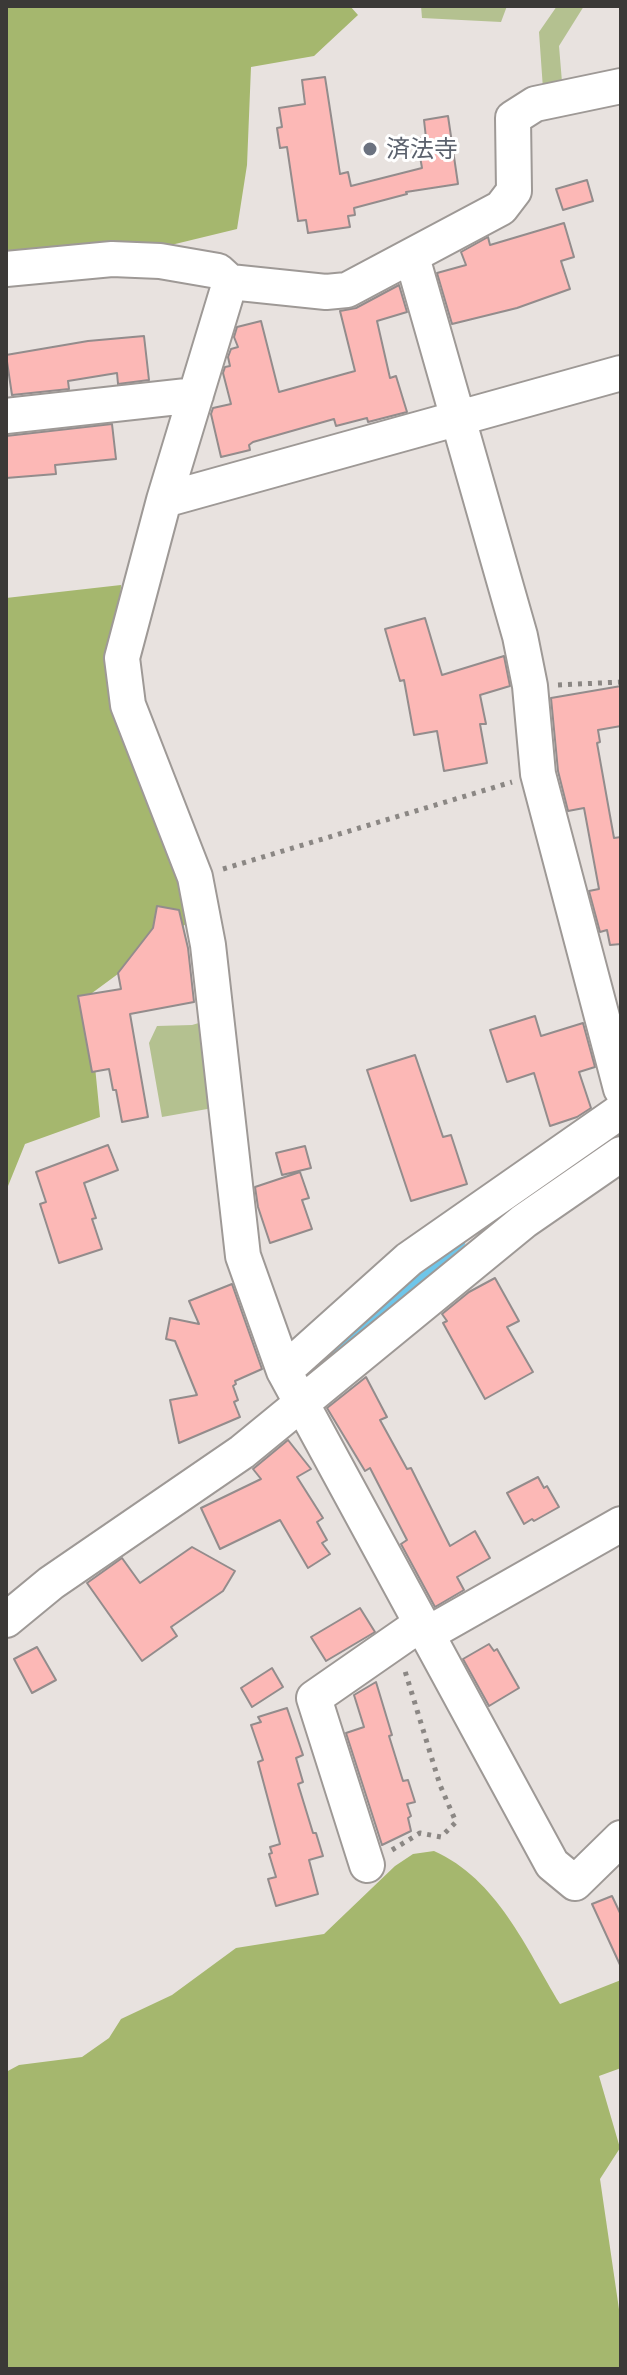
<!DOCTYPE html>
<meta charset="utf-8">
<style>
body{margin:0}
#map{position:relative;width:627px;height:2375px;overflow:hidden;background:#e8e2df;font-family:Ubuntu,sans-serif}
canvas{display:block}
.frame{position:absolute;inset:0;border:8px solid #3b3937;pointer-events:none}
</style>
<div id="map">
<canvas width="627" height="2375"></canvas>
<div class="frame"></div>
</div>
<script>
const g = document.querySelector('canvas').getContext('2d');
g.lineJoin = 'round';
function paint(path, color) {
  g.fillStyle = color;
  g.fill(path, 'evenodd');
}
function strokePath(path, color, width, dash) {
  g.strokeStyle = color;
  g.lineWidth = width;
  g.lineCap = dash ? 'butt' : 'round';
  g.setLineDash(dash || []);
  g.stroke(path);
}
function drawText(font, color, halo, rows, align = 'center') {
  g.font = font + ' Ubuntu,"Noto Sans JP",sans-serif';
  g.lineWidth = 6;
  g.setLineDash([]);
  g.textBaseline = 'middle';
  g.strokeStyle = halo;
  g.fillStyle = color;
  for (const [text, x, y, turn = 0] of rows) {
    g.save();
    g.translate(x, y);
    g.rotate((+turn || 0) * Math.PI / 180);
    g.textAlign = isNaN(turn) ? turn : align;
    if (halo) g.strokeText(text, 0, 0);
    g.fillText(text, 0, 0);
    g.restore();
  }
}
paint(new Path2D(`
 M421 6H507L501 22 422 18Z
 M557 6H584L559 46 562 82 543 89 539 32Z
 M209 1020 230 1105 162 1117 149 1043 157 1026 192 1025Z`), '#b4c190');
paint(new Path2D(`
 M6 6H350L358 15 314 56 251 67 247 165 237 229 6 285Z
 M121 585 117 681 198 915 88 996 100 1117 25 1144 6 1191V598Z
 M434 1851C497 1879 526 1948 560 2004L621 1980V2068L599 2076 620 2148 600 2179 621 2323V2369H6V2072L19 2065 82 2057 109 2038 121 2019 172 1995 236 1948 324 1934 395 1866 413 1854Z`), '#a5b76e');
strokePath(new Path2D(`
 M309 1372 461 1243`), '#6ec6ea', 8);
const building = new Path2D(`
 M325 77 340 174 348 172 351 186 422 168 417 139 426 138 424 120 448 116 458 184 406 192 407 194 354 208 355 215 348 216 350 227 308 233 306 220 298 221 287 147 280 148 277 128 282 127 279 108 305 104 302 80Z
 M587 180 593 201 563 210 556 189Z
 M564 223 574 257 561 261 570 289 517 308 452 324 437 273 466 265 461 252 488 237 490 245Z
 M399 285 407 312 377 321 390 378 396 376 407 412 368 422 367 418 336 426 334 419 253 442 249 445 250 450 221 457 211 414 213 408 231 404 223 373 225 367 230 366 228 357 231 349 238 347 234 337 237 327 261 321 279 392 355 371 340 311 356 308Z
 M144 336 149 380 118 384 117 373 68 381 69 389 12 395 6 355 88 341Z
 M112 424 116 459 55 465 56 474 6 478V436Z
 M425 618 442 675 504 656 510 686 480 695 486 724H480L487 763 444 771 437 731 414 735 404 680 400 681 385 629Z
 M621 686V726L598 730 600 742 597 743 614 838 621 837V944L610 945 607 930 600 932 589 891 599 889 584 808 568 811 558 771 551 698Z
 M157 906 179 910 188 948 194 1002 130 1014 148 1117 122 1122 116 1090H113L109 1069 92 1072 78 996 121 989 118 973 153 928Z
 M535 1016 541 1036 583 1023 595 1067 579 1072 591 1108 577 1117 550 1126 534 1073 507 1082 490 1030Z
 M415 1055 443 1137 451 1135 467 1184 411 1201 367 1070Z
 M108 1145 118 1170 84 1183 96 1218 92 1219 102 1249 59 1263 40 1204 46 1202 36 1172Z
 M305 1146 311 1168 282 1175 276 1153Z
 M300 1172 309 1198 302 1200 312 1229 270 1243 258 1207 255 1187Z
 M495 1278 519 1321 507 1327 533 1372 485 1399 443 1323 447 1321 442 1314 469 1292Z
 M232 1284 262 1369 235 1381 236 1384 233 1386 238 1400 234 1402 240 1417 179 1443 170 1400 197 1395 175 1341 166 1339 170 1318 199 1324 189 1301Z
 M366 1377 387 1417 380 1420 407 1469 411 1468 450 1546 475 1531 490 1558 457 1577 464 1590 435 1607 401 1544 407 1540 370 1468 365 1471 327 1408Z
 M288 1440 311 1469 297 1477 323 1518 317 1522 327 1540 322 1543 330 1554 308 1568 280 1520 220 1549 201 1508 261 1479 253 1469Z
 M538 1477 544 1488 547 1486 559 1507 534 1521 532 1519 524 1524 507 1493Z
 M192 1547 235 1571 223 1591 171 1627 177 1636 142 1661 87 1583 122 1558 140 1583Z
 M360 1608 375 1632 326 1661 311 1637Z
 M489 1644 494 1651 497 1649 519 1688 489 1706 463 1659Z
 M37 1647 56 1680 32 1693 14 1659Z
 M272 1668 283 1687 252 1707 241 1688Z
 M376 1682 392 1735 389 1736 403 1781 408 1780 415 1802 407 1804 411 1816 408 1818 411 1831 382 1845 346 1733 364 1727 354 1695Z
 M287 1708 303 1755 296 1758 303 1782 298 1784 313 1833H316L323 1856 309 1860 318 1894 276 1906 268 1879 276 1877 269 1854 272 1853 270 1847 280 1844 258 1762 263 1760 251 1725 261 1722 258 1717Z
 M612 1896 621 1915V1967L592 1904Z`);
paint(building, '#fcb8b6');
strokePath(building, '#938c8c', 2);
const minor = new Path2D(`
 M412 257 520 636 530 686 538 774 621 1089
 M6 269 112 259 160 261 218 271 230 282 326 292 347 290 501 208 514 191 513 118 535 104 621 86
 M230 282 164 500 122 658 128 705 195 877 208 945 243 1256 284 1371 552 1864 575 1883 621 1838
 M6 416 196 395
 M164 500 621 373
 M284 1371 409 1259 621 1111
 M6 1620 51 1583 242 1452 524 1221 621 1154
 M429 1633 621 1524
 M367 1865 314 1698 422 1623`);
strokePath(minor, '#9e9996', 38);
strokePath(new Path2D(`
 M558 685 621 682
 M223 869 512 782
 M392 1850 420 1833 441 1837 456 1822 440 1785 405 1671`), '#8b8784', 5, [4, 6]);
strokePath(minor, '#fff', 34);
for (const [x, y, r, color] of [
 [370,149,8,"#6b7280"]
]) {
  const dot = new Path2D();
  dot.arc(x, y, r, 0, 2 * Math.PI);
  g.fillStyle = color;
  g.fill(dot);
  strokePath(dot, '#fff', 3);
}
drawText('24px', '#5b616d', '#fff', [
 ["済法寺",386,149]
], 'left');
</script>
